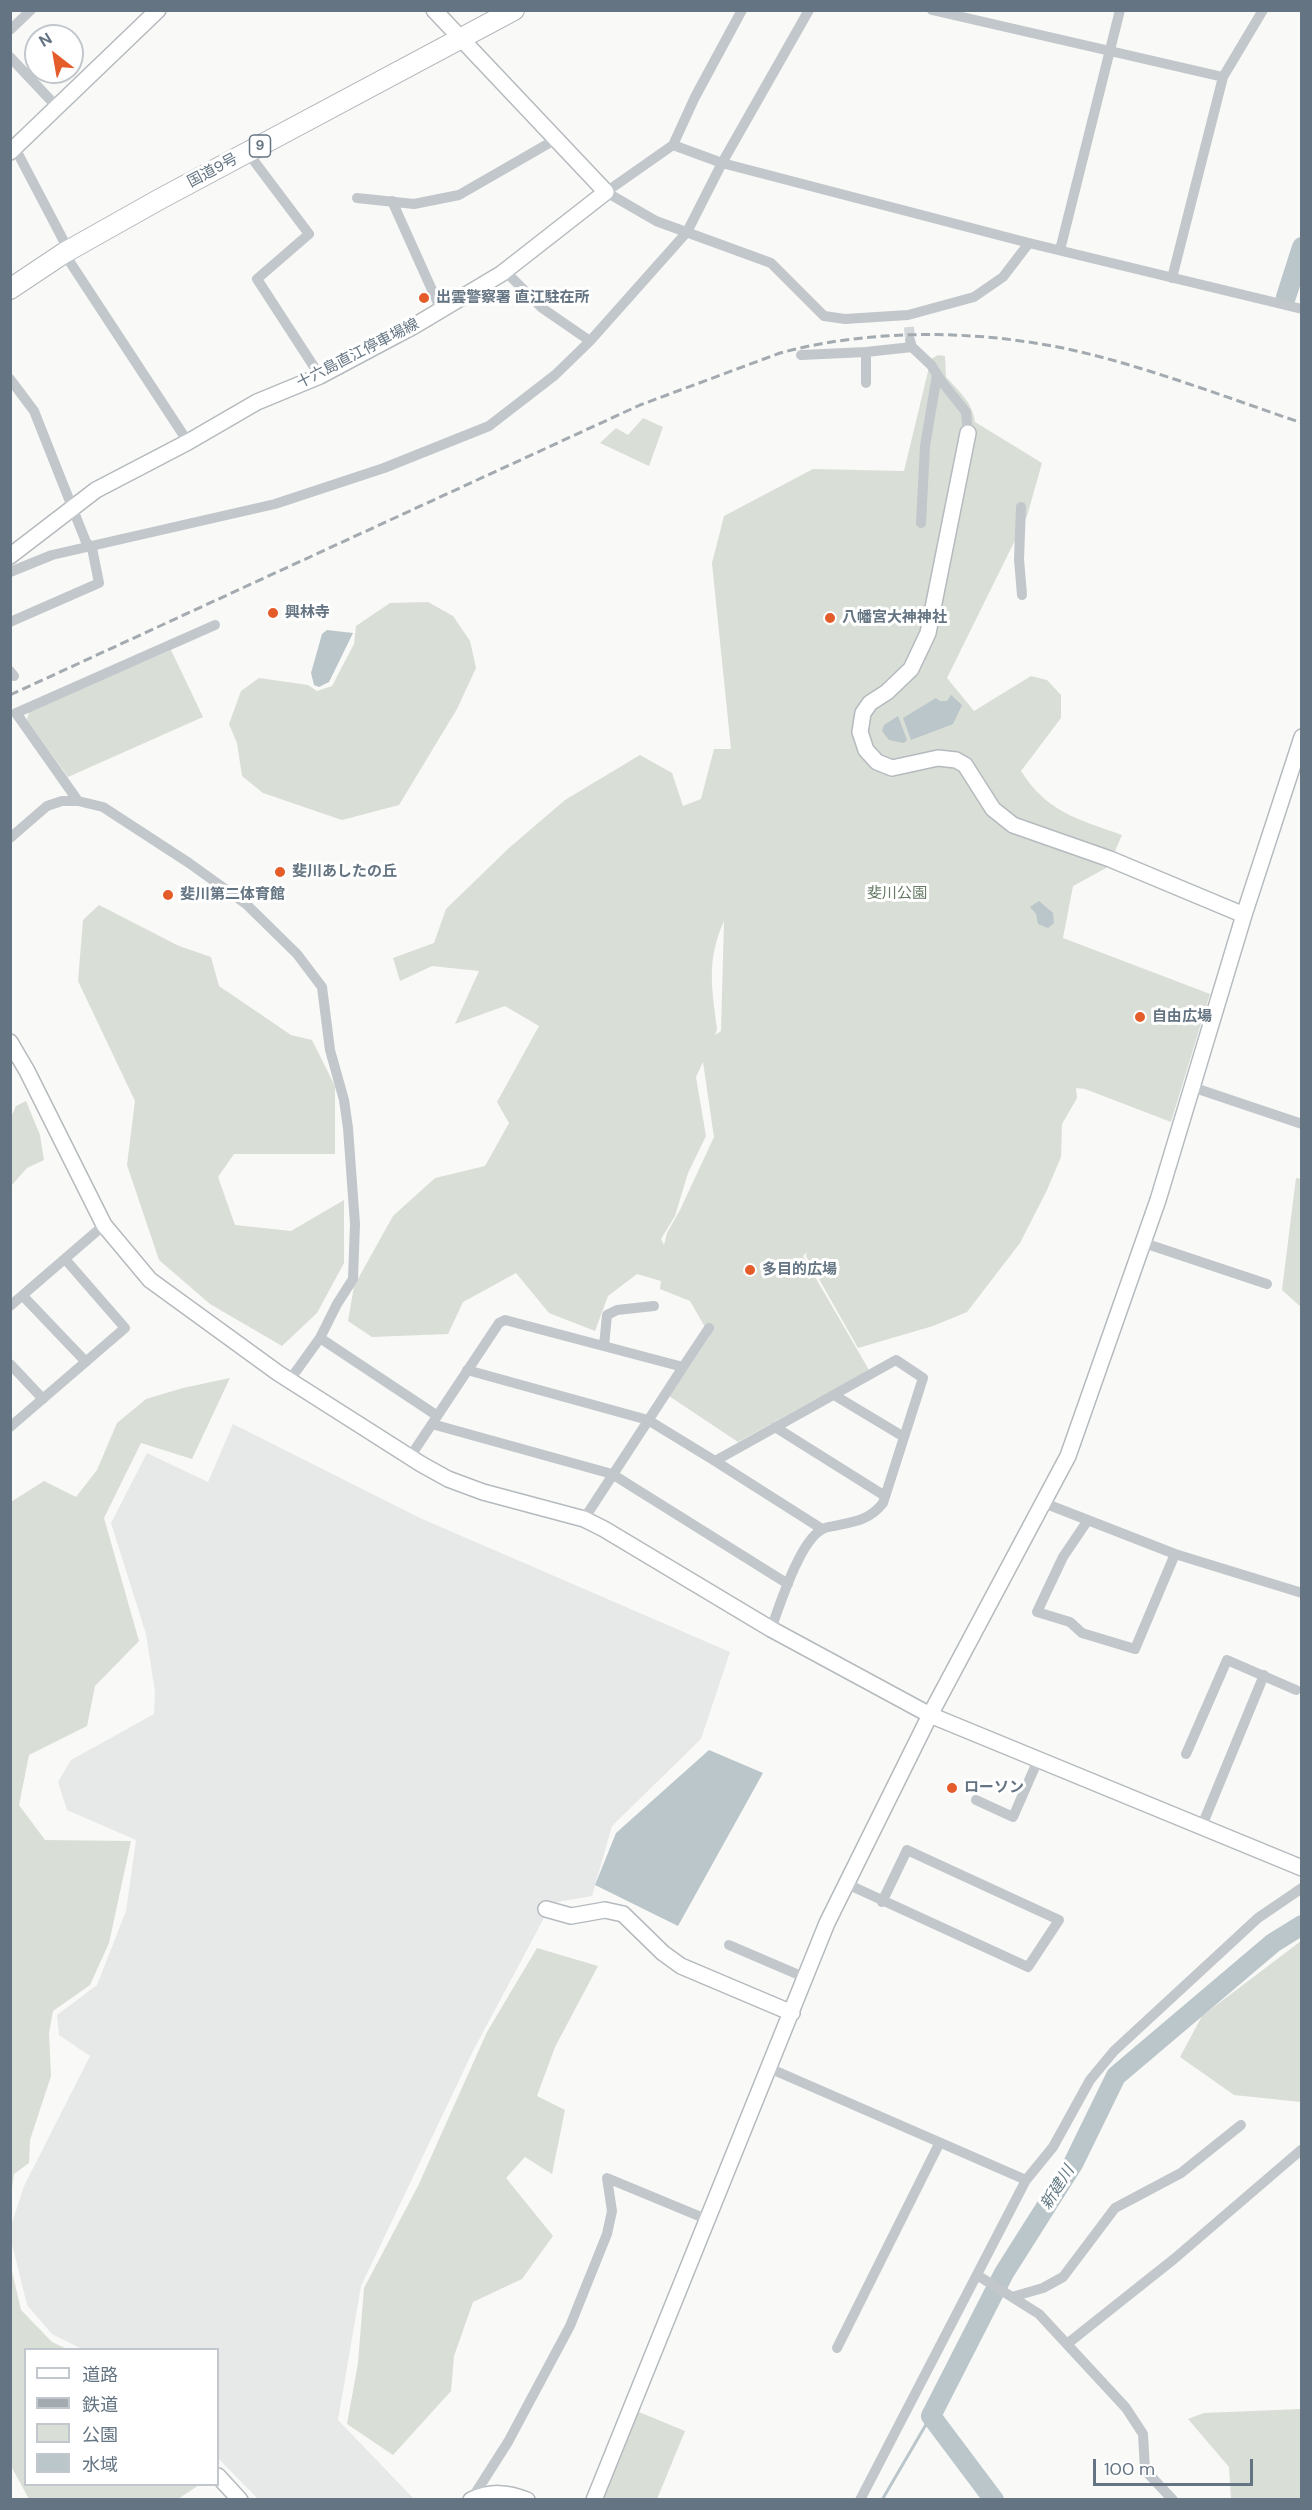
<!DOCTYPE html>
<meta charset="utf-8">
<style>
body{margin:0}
#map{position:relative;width:1312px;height:2510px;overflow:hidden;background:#f9f9f7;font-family:"DM Sans","Noto Sans JP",sans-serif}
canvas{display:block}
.frame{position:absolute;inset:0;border:12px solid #647482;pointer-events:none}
.legend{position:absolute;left:24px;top:2348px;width:195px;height:138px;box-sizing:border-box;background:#fff;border:2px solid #c1c7cd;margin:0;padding:8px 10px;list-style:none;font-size:18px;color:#647482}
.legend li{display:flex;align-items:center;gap:12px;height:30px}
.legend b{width:30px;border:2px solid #c1c7cd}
.north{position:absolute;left:24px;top:24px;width:60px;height:60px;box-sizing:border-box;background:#fff;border:2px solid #c1c7cd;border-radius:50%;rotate:329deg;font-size:16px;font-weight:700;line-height:24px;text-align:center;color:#647482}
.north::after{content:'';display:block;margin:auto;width:21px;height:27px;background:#e55c2b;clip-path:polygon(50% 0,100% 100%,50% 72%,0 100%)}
.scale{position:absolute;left:1093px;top:2459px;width:160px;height:27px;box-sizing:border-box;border:3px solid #647482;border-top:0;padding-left:8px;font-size:18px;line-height:21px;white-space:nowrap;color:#647482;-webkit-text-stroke:4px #fff;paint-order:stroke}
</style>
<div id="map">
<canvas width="1312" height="2510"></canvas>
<div class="frame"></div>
<ul class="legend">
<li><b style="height:8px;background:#fff"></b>道路</li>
<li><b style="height:8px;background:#a3aab0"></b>鉄道</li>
<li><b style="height:16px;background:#d9ded6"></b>公園</li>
<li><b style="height:16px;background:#bbc6cb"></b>水域</li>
</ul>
<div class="north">N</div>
<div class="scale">100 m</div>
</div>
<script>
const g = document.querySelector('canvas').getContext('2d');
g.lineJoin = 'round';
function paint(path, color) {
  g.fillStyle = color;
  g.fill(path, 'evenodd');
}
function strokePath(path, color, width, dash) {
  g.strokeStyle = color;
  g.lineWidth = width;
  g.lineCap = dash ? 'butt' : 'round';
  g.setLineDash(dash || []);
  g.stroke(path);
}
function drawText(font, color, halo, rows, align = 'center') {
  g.font = font + ' "DM Sans","Noto Sans JP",sans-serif';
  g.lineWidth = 6;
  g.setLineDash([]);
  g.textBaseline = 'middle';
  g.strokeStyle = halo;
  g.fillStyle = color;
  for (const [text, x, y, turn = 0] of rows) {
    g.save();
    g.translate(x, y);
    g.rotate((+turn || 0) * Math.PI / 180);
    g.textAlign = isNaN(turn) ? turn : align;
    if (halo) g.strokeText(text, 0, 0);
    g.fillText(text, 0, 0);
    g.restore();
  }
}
paint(new Path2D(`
 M233 1424 420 1518 730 1652 701 1739 612 1826 592 1896 552 1903 473 2051 361 2286 338 2420 414 2499H258L218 2458V2350L82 2349 52 2334 27 2305 11 2240 10 2229 24 2186 90 2056 59 2035 57 2015 97 1985 126 1911 136 1840 67 1810 58 1782 71 1760 154 1714 155 1692 146 1634 111 1523 147 1453 208 1482Z`), '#e7e8e8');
paint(new Path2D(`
 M938 355 945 356 946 377C959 391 973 403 975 422L1042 463 1027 516 947 678 974 711 1031 676 1047 680 1061 695V718L1021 771C1048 813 1078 819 1122 835L1108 867 1073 886 1063 938 1210 994 1171 1122 1085 1089 1076 1088 1077 1098 1062 1124 1061 1157 1047 1190 1020 1243 967 1312 933 1326 858 1348 806 1256 807 1252 803 1256 869 1370 738 1442 669 1396 710 1336 690 1301 660 1289 661 1281 637 1274 608 1296 595 1331 549 1313 516 1273 463 1302 448 1334 372 1337 348 1321 354 1286 393 1216 435 1178 485 1166 509 1123 497 1102 539 1026 505 1006 455 1024 479 971 432 966 400 981 393 958 434 943 446 909 509 848 565 800 640 755 672 773 683 806 701 799 714 749H731L712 563 724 516 813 469 904 471 931 359ZM724 921 721 1031 715 1035 717 1029C712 988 706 961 724 921ZM703 1062 714 1137 680 1210 667 1233 664 1245 661 1239 675 1216 688 1173 706 1136 696 1077Z
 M643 418 663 427 649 466 600 443 616 428 628 435Z
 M428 602 453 616 470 641 476 668 457 709 399 805 342 820 263 793 242 776 237 743 229 724 241 691 259 678 308 685 317 691 332 686 354 644 356 626 390 603Z
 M171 650 203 717 68 777 27 720 29 712Z
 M99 905 179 946 211 957 219 986 291 1035 312 1040 335 1086V1154H234L218 1177 235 1225 291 1231 344 1200V1263L317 1313 282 1346 210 1304 159 1260 127 1165 135 1101 78 981 83 920Z
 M26 1101 40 1135 44 1160 27 1168 11 1186V1117L16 1106Z
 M1296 1178 1302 1179 1301 1307 1282 1290Z
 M230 1378 192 1459 141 1443 104 1518 139 1641 95 1686 87 1726 29 1755 19 1805 45 1840 131 1841 109 1943 90 1985 53 2011 49 2033 51 2076 30 2140 29 2163 14 2174 11 2195V1502L44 1481 76 1497 97 1470 117 1423 146 1399 183 1388Z
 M1301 1941V2102L1234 2095 1180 2057 1202 2016Z
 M537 1948 598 1966 555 2047 537 2096 565 2110 552 2174 525 2157 506 2178 553 2236 522 2279 473 2302 454 2356 451 2391 393 2455 347 2424 358 2363 364 2288 418 2186 487 2032Z
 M10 2263 21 2310 52 2342 67 2349 26 2350V2484L199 2485 178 2499H29L11 2466Z
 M1301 2409V2499H1231L1229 2467 1188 2419 1204 2413Z
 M634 2410 685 2431 657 2499 599 2500Z`), '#d9ded6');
paint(new Path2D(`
 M327 630 353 633 329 682 319 687 314 685 311 673 322 634Z
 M951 695 962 705 953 724 911 740 903 718 936 698 940 701H947Z
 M898 716 907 740 904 743 889 740 882 731 884 725Z
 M1039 901 1053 913 1054 923 1048 928 1038 924 1036 914 1030 907Z
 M709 1750 763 1773 678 1926 595 1885 616 1833Z`), '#bbc6cb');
strokePath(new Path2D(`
 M882 2500 931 2416`), '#bbc6cb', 3);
strokePath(new Path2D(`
 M1286 297 1302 247
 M994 2500 931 2416 1004 2273 1073 2164 1116 2076 1273 1943 1302 1925`), '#bbc6cb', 20);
strokePath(new Path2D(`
 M909 327 910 340`), '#d4d8da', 10, [10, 5]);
const secondary = new Path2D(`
 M10 152 158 10
 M968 433 928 633 911 669 887 692 870 703 863 713 860 732 866 750 877 762 892 768 938 758 956 760 965 765 993 809 1013 825 1110 859 1244 915
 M10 556 96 490 188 442 257 402 320 376 414 326 501 274 606 192 434 10
 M10 1042 27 1071 104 1225 150 1280 278 1373 421 1464 448 1479 483 1492 584 1519 604 1529 771 1629 930 1715 1302 1868
 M546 1909 571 1916 605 1910 623 1914 663 1953 681 1966 792 2013
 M218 2476 240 2500
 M471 2500C491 2491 507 2492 527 2500
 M594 2500 827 1923 930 1715 1068 1456 1158 1200 1244 915 1302 737`);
const highway = new Path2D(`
 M10 289 64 253 160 199 514 10`);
strokePath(secondary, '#b5babf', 18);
strokePath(highway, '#b3b8bc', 22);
strokePath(new Path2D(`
 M742 10 695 97 673 145 606 192 656 221 771 263 824 316 845 319 908 315 974 297 1003 277 1029 243
 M932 10 1223 77
 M10 30 31 10
 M10 57 57 107
 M673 145 722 163 1029 243 1302 309
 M15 148 69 251
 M248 153 309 234 257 279 320 376
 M357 198 414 204 459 195 558 138
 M392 201 441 310
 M1060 250 1120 10
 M64 253 188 442
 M505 271 542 308 590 341
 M1172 278 1223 77 1263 10
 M910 340 912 347 931 365 942 382 966 412 968 433
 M866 352V383
 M801 355 866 352 912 347
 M10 379 34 411 86 542 92 548 99 583 10 622
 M1021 507 1019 559 1022 595
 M921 523 925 446 937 375
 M10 572 52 555 275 504 384 468 489 426 555 375 590 341 687 232 722 163 809 10
 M10 671 14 676
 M78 801 16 713 215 625
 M10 838 47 806 62 801H78L103 807 189 863 246 904 297 954 322 987 330 1050 344 1100 348 1128 355 1224 353 1279 337 1304 320 1338 289 1381
 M1192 1087 1302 1124
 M1144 1243 1267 1284
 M23 1296 86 1362
 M10 1306 104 1225
 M320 1338 436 1415
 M604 1346 607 1315 617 1310 654 1306
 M10 1364 43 1399
 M683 1367 709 1328
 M467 1370 648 1420 715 1461 896 1360 923 1378 883 1503C870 1520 854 1522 834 1526 830 1527 825 1527 821 1530 799 1543 780 1605 771 1629
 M834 1395 904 1437
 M432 1424 612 1474 788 1584
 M10 1427 125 1328 65 1259
 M775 1427 885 1496
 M410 1457 499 1323 505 1320 683 1367 584 1519
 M715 1461 822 1529
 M1044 1503 1175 1554 1302 1593
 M1088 1520 1063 1557 1037 1612 1070 1622 1082 1633 1135 1649 1175 1554
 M1186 1754 1227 1660 1296 1690
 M976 1800 1013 1817 1038 1760
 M1201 1828 1264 1675
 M847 1884 1028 1967 1059 1920 907 1850 882 1902
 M729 1945 806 1978
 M769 2068 1026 2180
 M977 2275 1039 2314 1126 2408 1143 2434 1145 2470 1173 2500
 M1012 2297 1043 2288 1063 2277 1115 2208 1181 2173 1241 2125
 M1067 2344 1174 2259 1301 2150
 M837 2348 939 2144
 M471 2500 508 2442 570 2326 607 2234 612 2211 607 2178 706 2219
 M860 2500 1026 2180 1053 2147 1090 2080 1114 2051 1258 1918 1302 1888`), '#c2c7cb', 10);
strokePath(secondary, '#fff', 15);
strokePath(highway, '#fff', 20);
strokePath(new Path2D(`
 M10 695 640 405 780 353C880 326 998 330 1097 356 1166 374 1234 400 1302 423`), '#a3aab0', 3, [9, 4.5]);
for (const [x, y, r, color] of [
 [424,298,6,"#e55c2b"],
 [273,613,6,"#e55c2b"],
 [830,618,6,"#e55c2b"],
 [280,872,6,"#e55c2b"],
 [168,895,6,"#e55c2b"],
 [1140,1017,6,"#e55c2b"],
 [750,1270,6,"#e55c2b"],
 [952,1788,6,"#e55c2b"]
]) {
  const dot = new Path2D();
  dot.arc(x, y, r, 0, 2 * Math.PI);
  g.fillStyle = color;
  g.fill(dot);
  strokePath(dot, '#fff', 2);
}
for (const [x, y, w] of [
 [260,146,21]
]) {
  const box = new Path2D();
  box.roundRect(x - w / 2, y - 11, w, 22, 4.5);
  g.fillStyle = '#fff';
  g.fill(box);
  strokePath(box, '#647482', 1.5);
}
drawText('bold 14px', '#647482', null, [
 ["9",260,146]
]);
drawText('15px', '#647482', '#fff', [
 ["国道9号",213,171,-28],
 ["十六島直江停車場線",358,354,-27]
]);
drawText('bold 15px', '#647482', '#fff', [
 ["出雲警察署 直江駐在所",436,298],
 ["興林寺",285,613],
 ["八幡宮大神神社",842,618],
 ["斐川あしたの丘",292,872],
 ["斐川第二体育館",180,895],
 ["自由広場",1152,1017],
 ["多目的広場",762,1270],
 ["ローソン",964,1788]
], 'left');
drawText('15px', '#667a63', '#fff', [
 ["斐川公園",897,894]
]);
drawText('italic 16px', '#637983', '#fff', [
 ["新建川",1058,2188,-58]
]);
</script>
